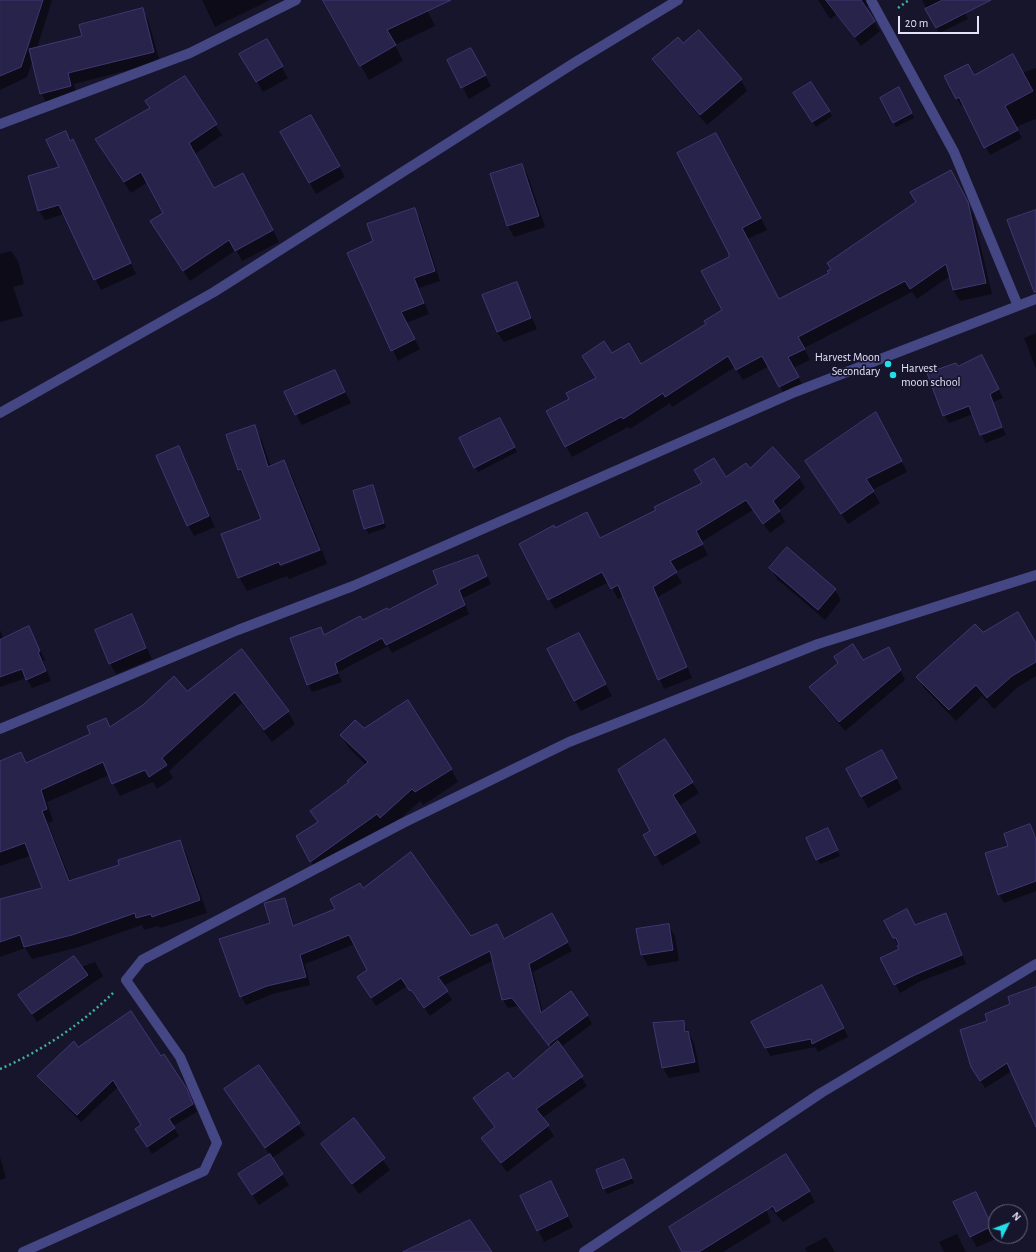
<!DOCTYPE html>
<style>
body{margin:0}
#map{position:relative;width:1036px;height:1252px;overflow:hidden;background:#17152b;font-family:"Alegreya Sans",sans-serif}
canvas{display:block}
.north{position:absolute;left:988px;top:1204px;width:40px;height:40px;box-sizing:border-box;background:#17152b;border:1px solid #69677f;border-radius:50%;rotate:48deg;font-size:11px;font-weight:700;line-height:16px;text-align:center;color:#e3e1fc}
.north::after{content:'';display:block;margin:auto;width:14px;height:18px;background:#22dee7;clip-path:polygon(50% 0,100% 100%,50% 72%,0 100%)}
.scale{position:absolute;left:898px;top:16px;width:81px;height:18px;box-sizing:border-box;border:2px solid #e3e1fc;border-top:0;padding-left:5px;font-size:12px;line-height:14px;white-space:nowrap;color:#e3e1fc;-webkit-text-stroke:3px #17152b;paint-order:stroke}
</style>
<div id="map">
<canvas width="1036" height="1252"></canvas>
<div class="north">N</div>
<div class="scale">20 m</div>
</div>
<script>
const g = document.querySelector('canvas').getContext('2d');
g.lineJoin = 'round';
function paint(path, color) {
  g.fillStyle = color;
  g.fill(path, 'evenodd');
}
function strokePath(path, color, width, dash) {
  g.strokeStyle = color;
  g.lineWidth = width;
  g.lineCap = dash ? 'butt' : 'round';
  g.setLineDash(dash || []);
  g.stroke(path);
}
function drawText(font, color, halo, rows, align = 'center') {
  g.font = font + ' "Alegreya Sans",sans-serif';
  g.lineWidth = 3.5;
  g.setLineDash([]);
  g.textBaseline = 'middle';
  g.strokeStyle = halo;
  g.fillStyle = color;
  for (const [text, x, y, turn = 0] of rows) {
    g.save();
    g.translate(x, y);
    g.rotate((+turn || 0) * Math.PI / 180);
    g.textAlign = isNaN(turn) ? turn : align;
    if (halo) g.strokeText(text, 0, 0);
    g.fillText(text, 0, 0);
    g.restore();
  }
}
paint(new Path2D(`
 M0 0H52L37 48 84 37 142 10 148 20 160 62 74 84 77 97 47 104 41 93 33 60 27 77 0 90Z
 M202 0H270L215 27Z
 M324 0H422L435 26 395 45 403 61 369 80Z
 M818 0H866L869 5 865 8 880 31 861 46 837 14 830 19Z
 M922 0H958L968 19 939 33Z
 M702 35 741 80 747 91 707 125 660 70 654 59Z
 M266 40 288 78 263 92 241 54Z
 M477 60 491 86 469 99 448 61Z
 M1036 68V119L1016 127 1022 138 990 155 964 105 961 106 957 98 974 76 1022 73Z
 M184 78 222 135 195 154 213 189 249 185 279 242 242 261 236 250 190 281 151 222 165 213 148 182 131 193 102 150 151 109Z
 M902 94 914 118 896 127 893 122Z
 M797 99 829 111 832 116 816 127Z
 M311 117 345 177 316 194 282 133Z
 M65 132 78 150 136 274 101 290 64 214 45 220 39 211 61 168Z
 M722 145 767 230 747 239 779 300 830 274 957 182 973 214 992 294 960 301 953 290 950 276 917 299 912 292 804 348 810 360 793 368 804 388 786 397 769 366 743 380 735 367 672 407 670 403 630 429 628 427 572 457 566 446 571 399 597 379 611 354 641 365 708 325 723 310 730 257Z
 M522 165 528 176 545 227 514 237 508 226 491 175Z
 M414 209 420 219 440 281 419 288 429 314 406 323 420 349 398 361 349 253 375 241Z
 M11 251 18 261 24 284 13 287 23 316 0 322V254Z
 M516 283 537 329 504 342 497 332Z
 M1036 333V369L1024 338Z
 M982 356 1003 398 993 402 1002 426 981 434 973 414 949 423 944 415 958 367Z
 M335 371 351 403 302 425 296 414Z
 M499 419 517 452 478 472 475 467Z
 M882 424 907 472 872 490 880 503 848 524 806 461Z
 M254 427 262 441 271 467 284 462 292 476 321 548 280 565V567L322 550 327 564 289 579 287 576 247 591 239 577 263 519 248 483H247L239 469Z
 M1003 428 1006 435 986 443 982 436Z
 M178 447 215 527 194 536 188 525Z
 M750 470 799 478 805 488 779 511 785 522 770 533 753 510 701 542 708 555 675 572 682 583 658 597 692 678 664 689 624 596 618 599 609 582 555 609 549 599 555 530 600 539 726 478Z
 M372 486 386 528 368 534 354 492Z
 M482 565 491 584 463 598 469 614 392 653 388 646 338 672 342 682 312 692 308 684 321 628 325 636 362 622Z
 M771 568 835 590 841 600 825 620 777 579Z
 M132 616 152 659 116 674 110 663Z
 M29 628 45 660 43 661 51 681 32 688 26 678 0 687V630L4 640Z
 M983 634 1036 644V676L1018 687 994 709 982 696 956 721 924 688 918 677Z
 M585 645 612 696 581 711 575 701Z
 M242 651 288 712 295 724 272 742 242 703 169 771 173 778 157 789 153 782 120 796 109 775 47 802 53 821 48 823 71 882 120 865 179 841 186 853 207 913 160 928 158 926 144 930 142 925 79 947 32 959 25 948 0 957V900L43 889 30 856 0 866V762L26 764 92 735 106 719 110 728 187 692Z
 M894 657 905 680 845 731 816 697 810 687 839 663Z
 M364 730 451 769 458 782 423 805 420 801 388 830 385 826 318 874 311 861 318 823 311 811 349 783 348 781 366 765 349 748 341 735Z
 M665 740 699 793 679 806 701 843 662 866 645 835 652 831Z
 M888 762 902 789 868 808 848 770Z
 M1030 826 1036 837V891L1004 903 999 895 1010 846Z
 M830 834 840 856 820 864 817 859Z
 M363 889 471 937 504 940 552 915 572 951 533 972 543 1013 587 1015 592 1024 561 1047 587 1086 542 1118 554 1136 507 1172 482 1138 495 1128 475 1098 513 1080 551 1048 518 1006 508 1008 503 1000 494 960 443 986 452 1000 430 1016 417 998 416 999 407 986 376 1006 363 985 369 970 355 944 305 964 310 985 272 994 246 1005 241 996 271 923 285 901 290 910 294 926 337 910Z
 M945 914 966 964 921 981 900 993 882 959 900 949 894 938 915 926Z
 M668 925 675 936 679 961 648 966 642 955 637 930Z
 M95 962 103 976 37 1022 20 995 37 983Z
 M1036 993V1099L1012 1071 985 1088 977 1075 989 1022Z
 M826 994 848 1037 818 1052 815 1047 770 1056 766 1048Z
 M683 1022 694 1043 700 1072 669 1078 663 1068Z
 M78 1048 161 1057 186 1090 197 1112 173 1126 179 1136 152 1154 136 1130 142 1126 118 1087 81 1122 43 1083 39 1076Z
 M259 1066 305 1135 272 1158 289 1185 259 1205 246 1185 270 1155 226 1090Z
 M354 1120 390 1170 359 1194 323 1144Z
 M0 1157 6 1178 0 1180Z
 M624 1160 634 1183 607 1194 597 1171Z
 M809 1191 815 1202 783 1222 770 1207 766 1209 771 1222 723 1252H683L670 1228Z
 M556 1193 573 1227 544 1242 521 1196Z
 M981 1204 998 1238 977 1247 971 1237Z
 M957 1234 966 1252H944L939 1242Z
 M826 1237 835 1252H807L805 1248Z`), '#0007');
const building = new Path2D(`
 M0 0H43L21 67 0 76Z
 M323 0H451L387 30 396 45 360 66Z
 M826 0H861L875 21 855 37Z
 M943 0H991L936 28 925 9Z
 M143 8 154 52 68 73 71 86 40 94 29 49 82 36 79 25Z
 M699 30 742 79 700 115 652 59 678 37 683 43Z
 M267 39 283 66 256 82 239 54Z
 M471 48 486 75 461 88 447 60Z
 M1013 54 1033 91 1005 106 1018 130 984 148 959 97 956 99 944 76 968 64 974 75Z
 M185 76 217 124 189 143 214 188 243 173 273 230 235 251 229 240 183 271 150 221 163 213 141 172 124 182 95 139 150 108 145 101Z
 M811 82 830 111 812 122 793 93Z
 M899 87 912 113 893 123 880 98Z
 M311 115 340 166 309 183 280 132Z
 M66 131 70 141 73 139 131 263 94 280 59 205 38 211 28 176 59 167 46 140Z
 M716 133 761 218 742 228 779 299 829 273 827 271 831 269 827 263 916 202 910 192 951 170 968 202 986 283 953 290 946 264 910 289 905 281 798 337 805 349 788 357 799 377 779 387 762 356 736 370 728 356 665 397 663 393 623 419 621 417 565 447 546 411 569 399 566 393 596 378 582 356 604 341 612 353 629 343 641 364 706 324 704 321 722 310 701 271 729 257V254L677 153Z
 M522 164 539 216 507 226 490 174Z
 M415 208 435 271 414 278 424 303 401 312 415 339 391 351 347 253 373 241 367 224Z
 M1036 210V292H1034L1007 220Z
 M517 282 531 318 497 332 482 295Z
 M982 355 999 389 990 394 1002 427 980 435 969 406 943 416 927 373 956 363 958 366Z
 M335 370 345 392 295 415 284 392Z
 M876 412 902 461 866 479 874 491 841 514 805 461Z
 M500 418 515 447 474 468 459 438Z
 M255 425 268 467 284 460 320 550 280 565 279 562 238 578 221 534 261 519 241 469 238 470 226 435Z
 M179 446 209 516 187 526 156 456Z
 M773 447 800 477 773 501 780 511 763 524 746 500 696 531 703 544 670 561 677 572 653 587 687 667 658 680 618 585 611 589 602 572 548 600 519 544 554 525 555 528 587 512 600 538 656 510 654 507 702 483 694 470 714 458 726 477 746 463 750 468Z
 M373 485 384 523 364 529 353 491Z
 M787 547 836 589 818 610 769 568Z
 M478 555 487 576 459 590 465 605 386 645 382 638 335 663 338 673 307 685 290 638 321 627 324 635 360 616 363 620 387 608 388 610 438 584 433 571Z
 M1018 612 1036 643V662L1012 676 987 698 976 685 949 710 916 677 975 624 983 632Z
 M132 614 146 648 109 664 95 630Z
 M29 626 40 651 38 652 46 671 26 680 22 669 0 677V640Z
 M579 633 606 684 574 701 547 649Z
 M853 644 863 660 889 647 901 670 839 722 809 687 838 663 834 657Z
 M242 649 289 711 264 730 235 692 162 758 167 765 149 777 145 770 112 784 103 762 41 790 47 809 42 811 69 881 119 865 118 860 180 840 200 900 152 917 151 914 136 918 135 913 72 935 24 947 20 935 0 942V899L42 888 25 843 0 852V761L21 752 26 763 90 734 87 726 106 718 110 727 143 705 174 676 187 691Z
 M408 700 452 769 415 792 412 789 380 818 377 814 310 862 296 836 318 822 310 811 349 782 347 781 368 762 340 735 355 720 364 728Z
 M665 739 693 782 673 795 696 832 655 856 643 835 650 831 618 770Z
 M882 750 897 778 861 797 846 769Z
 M1030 824 1036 839V881L998 895 985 853 1008 846 1004 834Z
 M828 828 838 850 816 860 806 838Z
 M411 852 471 936 497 924 504 939 552 913 568 942 529 964 541 1013 571 991 588 1015 549 1044V1046L512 998 502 1000 490 951 438 977 448 991 424 1008 411 990 410 991 401 978 371 998 357 977 367 970 349 935 300 955 306 977 267 986 240 997 219 939 270 923 264 903 285 898 293 926 335 909 330 899 360 883 363 888Z
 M907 909 915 925 946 913 962 955 917 974 894 985 880 958 899 949 897 946 899 945 896 938H893L884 921Z
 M669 924 673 950 641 955 636 929Z
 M74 956 88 975 32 1014 18 995Z
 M822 985 844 1028 812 1044 811 1039 765 1048 751 1022Z
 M1036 987V1127L1007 1063 980 1081 971 1067 960 1030 987 1021 985 1014 1010 1004 1008 997Z
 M131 1011 161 1056 164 1054 187 1089 193 1104 169 1119 175 1128 147 1147 135 1129 141 1125 113 1080 77 1115 37 1076 74 1041 78 1047Z
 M684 1021 685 1032 688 1031 695 1062 662 1068 653 1023Z
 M558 1041 583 1076 536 1109 549 1125 501 1163 481 1138 495 1127 473 1098 508 1072 513 1079Z
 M259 1065 300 1123 265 1148 224 1089Z
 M354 1118 385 1158 352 1184 321 1144Z
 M270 1154 283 1174 252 1195 238 1174Z
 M786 1154 810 1191 776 1212 773 1206 699 1252H682L669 1227Z
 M624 1159 632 1178 603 1189 596 1170Z
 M551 1181 568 1216 537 1231 520 1196Z
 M976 1192 992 1226 970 1237 953 1202Z
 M470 1220 492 1252H403Z`);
paint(building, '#28234a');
strokePath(building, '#403773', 1);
strokePath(new Path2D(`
 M898 8 909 0
 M0 1069C42 1051 80 1025 113 993`), '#3fb2a5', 2.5, [2, 3]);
strokePath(new Path2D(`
 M871 0 954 152 1018 306
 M0 124 190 53 296 0
 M0 413 214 292 574 63 678 0
 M0 729 238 630 353 586 795 392 1036 299
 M23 1252 204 1171 217 1143 180 1057 126 980 142 960 403 823 569 742 818 644 1036 575
 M584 1252 821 1093 1036 964`), '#454684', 10);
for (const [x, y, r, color] of [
 [888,364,4,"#22dee7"],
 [893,375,4,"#22dee7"]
]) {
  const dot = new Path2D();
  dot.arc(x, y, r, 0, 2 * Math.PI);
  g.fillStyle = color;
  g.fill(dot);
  strokePath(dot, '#17152b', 1.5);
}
drawText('12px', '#e3e1fc', '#17152b', [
 ["Harvest Moon",880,357],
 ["Secondary",880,371],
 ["Harvest",901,368,"left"],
 ["moon school",901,382,"left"]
], 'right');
</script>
